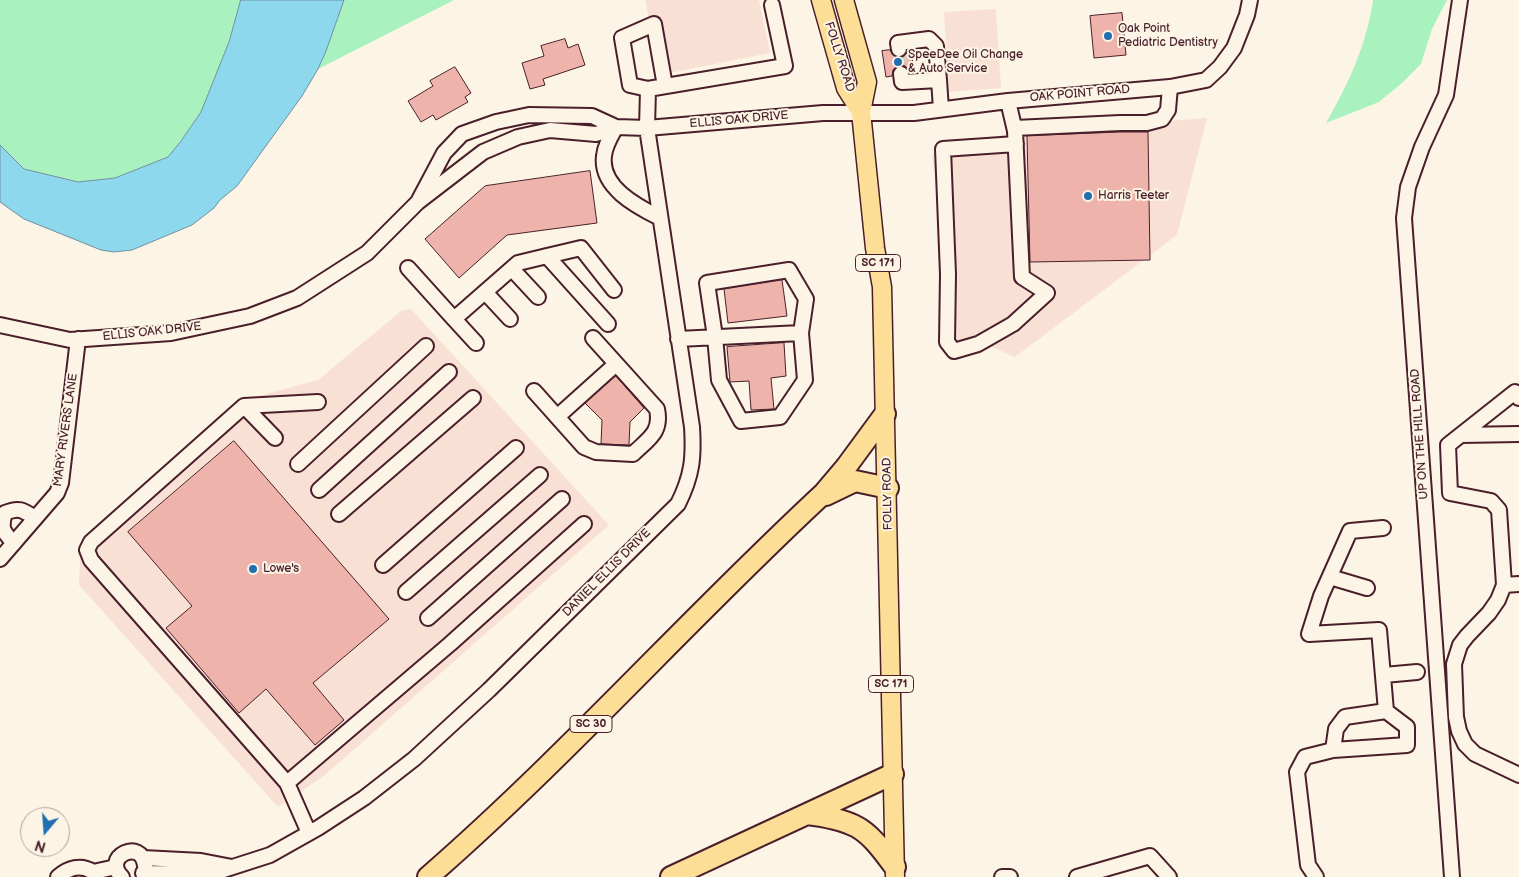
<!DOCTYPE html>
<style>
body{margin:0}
#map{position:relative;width:1519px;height:877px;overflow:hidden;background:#fcf5e5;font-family:"Balsamiq Sans",sans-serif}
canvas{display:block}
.north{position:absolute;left:20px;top:807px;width:50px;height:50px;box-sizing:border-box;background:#fcf5e5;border:1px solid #b59f9b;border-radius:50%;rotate:198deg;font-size:14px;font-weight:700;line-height:20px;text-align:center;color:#4a1f2b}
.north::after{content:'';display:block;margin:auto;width:18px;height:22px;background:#1f6fb2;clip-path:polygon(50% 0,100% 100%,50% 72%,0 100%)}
</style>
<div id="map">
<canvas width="1519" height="877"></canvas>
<div class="north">N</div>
</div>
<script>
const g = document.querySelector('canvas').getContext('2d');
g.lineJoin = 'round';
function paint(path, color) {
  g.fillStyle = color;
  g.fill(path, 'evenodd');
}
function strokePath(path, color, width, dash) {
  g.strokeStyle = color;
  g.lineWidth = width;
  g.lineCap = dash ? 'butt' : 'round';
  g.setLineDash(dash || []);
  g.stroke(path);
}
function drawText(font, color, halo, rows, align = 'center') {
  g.font = font + ' "Balsamiq Sans",sans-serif';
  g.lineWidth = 4;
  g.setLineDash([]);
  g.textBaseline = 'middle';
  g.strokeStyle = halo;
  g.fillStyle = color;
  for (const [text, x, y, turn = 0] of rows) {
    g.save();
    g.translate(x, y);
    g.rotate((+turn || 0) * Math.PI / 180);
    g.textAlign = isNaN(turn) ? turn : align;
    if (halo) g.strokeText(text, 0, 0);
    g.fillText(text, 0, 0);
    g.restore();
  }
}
paint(new Path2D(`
 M645 0H759L770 53 660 75Z
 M996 9 1001 88 949 92 944 12Z
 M1207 118 1177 235 1015 357 990 346 958 359 939 325 952 309 932 154 1006 134Z
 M411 309 609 525 325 775 278 807 79 585 81 540 247 399 318 380 401 311Z`), '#f8e1d4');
paint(new Path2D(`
 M0 0H241L229 42 201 112 181 141 168 157 115 178 78 182 24 169 0 145Z
 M344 0H454L318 69 326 51Z
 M1373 0H1447L1432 29 1421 64 1402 83 1379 102 1326 123C1349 82 1366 47 1373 0Z`), '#a9f2c0');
const water = new Path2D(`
 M241 0H344L326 51 318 69 302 96 237 186 220 200 214 208 192 225 132 250 114 252 101 250 24 219 0 202V145L24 169 78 182 115 178 168 157 181 141 201 112 229 42Z`);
paint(water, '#8dd8ed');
strokePath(water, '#728e9f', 1);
const building = new Path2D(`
 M1122 13 1126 55 1094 58 1090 16Z
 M565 39 568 48 578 44 585 65 543 79 545 85 530 89 522 63 544 56 541 46Z
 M890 50 893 55 900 58 905 55 907 51 911 50 914 72 910 73 905 66 899 65 893 70 892 76 886 77 882 51Z
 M455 67 471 93 465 97 468 102 436 120 433 115 421 122 408 101 433 86 430 81Z
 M1120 132H1148L1150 260 1030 262 1027 136Z
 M590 171 597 223 507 235 459 278 425 239 485 186Z
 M782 280 787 316 728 323 724 289Z
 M784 343 786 376 771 378 774 409 751 410 749 381 730 382 727 347Z
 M616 376 644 408 630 422 629 445 601 444 602 420 585 403Z
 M234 441 389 619 313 683 344 720 315 745 266 689 239 713 166 628 192 606 128 532Z`);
paint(building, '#eeb3ab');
strokePath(building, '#4a1f2b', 1);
strokePath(new Path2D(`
 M899 49 901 74`), '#d8cac0', 14, [14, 7]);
const minor = new Path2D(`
 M899 49 898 43 929 39 936 46 939 80 902 82 901 74
 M939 80 941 109
 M648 89 630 85 622 38 654 24 665 86
 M1008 101 1015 131 1022 277 1047 293 1013 324 978 344 954 351 947 342 948 274 943 149 1016 144
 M616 127C611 136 605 145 604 156 600 187 636 206 660 218
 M1015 128 1120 123H1147L1162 119 1168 110 1170 87
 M419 200 444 153 462 134 496 122 529 115 592 116 616 127
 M547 256 581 248 614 290
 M408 268 454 319 518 263 547 256 608 324
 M512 269 538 297
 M485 292 510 319
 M454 319 476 343
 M0 325 70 340 171 333 250 316 297 298 367 253 418 202 483 152 518 137 550 130 596 134 616 127 647 128 823 113H914L1008 101 1170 87 1206 80 1220 67 1234 48 1247 15 1250 0
 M678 339 801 333 805 380 780 417 741 421 719 380 715 337 707 283 789 270 806 299 801 333
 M534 391 584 447 596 452 633 454C648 439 662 433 657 409L593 338
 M1519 398 1515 392 1448 445 1450 493 1491 501 1499 510 1504 585 1498 600 1489 613 1467 636 1460 645 1454 664 1456 717 1459 731 1465 744 1475 754 1519 775
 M244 406 275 438
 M557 417 616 364
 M1461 435 1519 434
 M298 464 426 346
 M319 490 449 372
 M339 514 473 398
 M1383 528 1350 531 1321 596 1309 634 1379 630 1386 711
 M14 543C3 532 0 528 5 513 19 507 23 510 35 518
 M0 559 57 493 61 483 78 339
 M383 565 516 448
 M1330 577 1367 588
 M1504 585 1519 584
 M406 592 540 475
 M428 618 562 499
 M1384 675 1417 672
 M287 783 91 560 87 550 91 542 244 406 318 402
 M309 833 287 783 450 644 584 524
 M143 858 201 861 232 867
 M143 873 211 874 270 855 318 828 364 798 414 759 489 690 678 504C692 476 694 458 692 427L647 128 648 89 785 66 772 5
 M58 877C68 868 81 864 93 872L116 867
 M122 877C101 857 142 837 145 866
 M1002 877H1010
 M1077 877 1150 856 1169 877
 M1316 877 1308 865 1297 772 1305 757 1333 750 1407 745V727L1386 711 1345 717 1336 729 1333 750
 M1452 877 1404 218 1408 187 1422 147 1446 95 1460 0`);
const major = new Path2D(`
 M821 0 846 88 861 112
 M844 0 867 82 861 112 875 248 882 287 895 877`);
const highway = new Path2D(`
 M826 495 855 481 888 488
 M807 814C824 816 842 819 857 827 873 836 884 853 895 867
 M428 877C567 756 689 618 824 493L846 467 885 414
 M671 877 893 774`);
strokePath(minor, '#4a1f2b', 18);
strokePath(major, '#4a1f2b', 21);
strokePath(highway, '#4a1f2b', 24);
strokePath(minor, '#fcf5e5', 14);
strokePath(major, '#fcde96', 18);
strokePath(highway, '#fcde96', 20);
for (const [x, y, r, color] of [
 [1108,36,5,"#1f6fb2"],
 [898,62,5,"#1f6fb2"],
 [1088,196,5,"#1f6fb2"],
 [253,569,5,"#1f6fb2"]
]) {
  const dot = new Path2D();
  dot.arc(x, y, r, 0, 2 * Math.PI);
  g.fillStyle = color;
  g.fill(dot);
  strokePath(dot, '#fcf5e5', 2);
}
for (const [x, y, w] of [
 [878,263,45],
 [891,684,45],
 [591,724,42]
]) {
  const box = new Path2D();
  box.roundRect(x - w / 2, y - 8.5, w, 17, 4);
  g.fillStyle = '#fcf5e5';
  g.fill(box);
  strokePath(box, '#4a1f2b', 1);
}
drawText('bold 11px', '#4a1f2b', null, [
 ["SC 171",878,263],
 ["SC 171",891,684],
 ["SC 30",591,724]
]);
drawText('12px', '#4a1f2b', '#fcf5e5', [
 ["Oak Point",1118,29],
 ["Pediatric Dentistry",1118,43],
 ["SpeeDee Oil Change",908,55],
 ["& Auto Service",908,69],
 ["Harris Teeter",1098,196],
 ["Lowe's",263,569]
], 'left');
drawText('12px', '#4a1f2b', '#fcf5e5', [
 ["FOLLY ROAD",839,57,72],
 ["OAK POINT ROAD",1080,94,-5],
 ["ELLIS OAK DRIVE",739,120,-5],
 ["ELLIS OAK DRIVE",152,332,-6],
 ["MARY RIVERS LANE",66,430,-82],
 ["UP ON THE HILL ROAD",1420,434,-94],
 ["FOLLY ROAD",888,494,-91],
 ["DANIEL ELLIS DRIVE",607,573,-45]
]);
</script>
